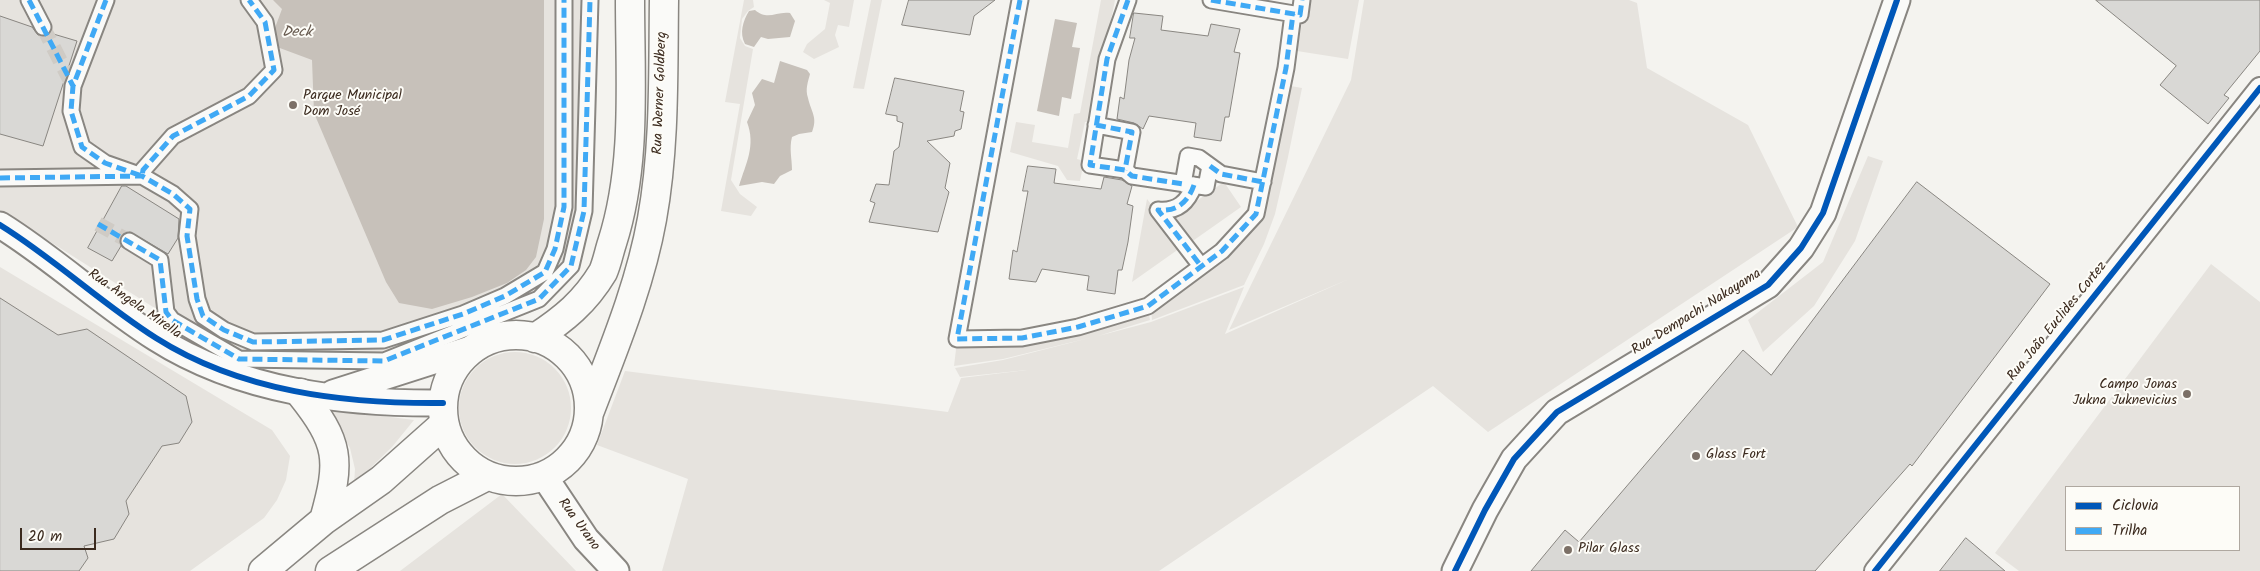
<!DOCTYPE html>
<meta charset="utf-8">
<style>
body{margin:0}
#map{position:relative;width:2260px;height:571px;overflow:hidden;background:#f4f3ef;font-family:Kalam,sans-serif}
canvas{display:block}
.legend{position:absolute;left:2065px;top:486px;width:175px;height:65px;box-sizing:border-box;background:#fdfcf7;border:1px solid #afa8a0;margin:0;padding:6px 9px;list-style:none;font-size:15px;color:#3b2a1e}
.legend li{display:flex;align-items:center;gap:10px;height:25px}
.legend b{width:25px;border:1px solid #afa8a0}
.scale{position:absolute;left:20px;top:528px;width:76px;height:22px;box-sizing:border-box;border:2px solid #3b2a1e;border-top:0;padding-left:6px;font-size:15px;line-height:18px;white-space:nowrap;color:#3b2a1e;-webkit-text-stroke:4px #fdfcf7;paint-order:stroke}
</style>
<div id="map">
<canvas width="2260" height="571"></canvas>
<ul class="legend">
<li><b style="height:6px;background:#0057b8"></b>Ciclovia</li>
<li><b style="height:6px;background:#3fa9f5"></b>Trilha</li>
</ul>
<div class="scale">20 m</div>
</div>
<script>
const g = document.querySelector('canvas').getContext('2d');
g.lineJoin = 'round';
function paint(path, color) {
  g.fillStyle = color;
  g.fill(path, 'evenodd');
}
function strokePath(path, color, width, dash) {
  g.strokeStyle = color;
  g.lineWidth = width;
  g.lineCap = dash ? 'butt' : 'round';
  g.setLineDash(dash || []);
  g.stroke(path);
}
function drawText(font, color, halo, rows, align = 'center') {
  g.font = font + ' Kalam,sans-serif';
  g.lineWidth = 4;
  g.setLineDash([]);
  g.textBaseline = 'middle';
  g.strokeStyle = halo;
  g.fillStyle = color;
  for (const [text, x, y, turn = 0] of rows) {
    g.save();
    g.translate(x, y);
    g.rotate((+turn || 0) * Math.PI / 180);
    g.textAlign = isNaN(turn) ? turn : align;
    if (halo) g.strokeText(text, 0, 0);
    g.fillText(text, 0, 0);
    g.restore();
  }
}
paint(new Path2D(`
 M0 0H588L582 210 570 265 539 297 383 359 239 357 161 312 0 210Z
 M744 0H753L754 7 748 11 742 19 740 38 745 46 753 49 731 180 740 194 757 207 751 216 721 211 740 104 725 102Z
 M824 0H854L849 27 838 25 835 35 839 47 814 59 803 52 807 44 825 29 830 3Z
 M871 0H882L864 89 853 88Z
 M1101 0H1115L1091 122H1085L1077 159 1084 161 1080 181 1067 180 1058 166 1010 152 1016 122 1035 125 1032 142 1068 148 1074 114 1080 113Z
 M1306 0H1359L1348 59 1297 51Z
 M1364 0H1629L1637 3 1647 68 1748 125 1798 227 1488 432 1433 386 1159 571H662L688 479 597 445 625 371 948 412 961 378 1027 370 960 377 955 368 1003 360 1093 337 1003 359 954 366 957 341 1023 339 1148 309 1150 320 1098 336 1151 322 1244 287 1225 334 1349 279 1229 330 1351 80Z
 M1285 85 1302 88 1288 157 1275 214 1264 244 1244 285 1152 320 1151 308 1260 214Z
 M1868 156 1883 161 1855 241 1814 306 1763 352 1748 320 1823 262Z
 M1224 182 1241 207 1187 245 1169 220Z
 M1147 199 1183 246 1132 282Z
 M2211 264 2260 302V571H2019L1995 553ZM2239 487V550H2066V487Z
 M0 267 272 430 290 456 286 480 277 500 264 518 190 571H0Z
 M459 408a56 56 0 1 1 112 0a56 56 0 1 1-112 0Z
 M328 409 414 420 392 447 354 484 355 469 350 448Z
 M502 494 576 571H400Z`), '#e6e3de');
paint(new Path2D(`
 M273 0H544V219L536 257 526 270 507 283 472 297 432 309 399 303 386 282 314 113 312 60 269 44 282 9Z
 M755 10C768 21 776 11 790 13L795 21 790 37 768 39 761 37 754 47 745 44C739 33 743 21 749 11Z
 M1055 19 1077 23 1072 47 1080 48 1071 99 1062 97 1059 116 1037 111Z
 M780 61 807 70 810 74C808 82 805 89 808 98 811 112 818 117 812 132L799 134 792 137C789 149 792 158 792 170L780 176 774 184 762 182 739 186C746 163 756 146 747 122L755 105 752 93 762 79 774 83Z`), '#c7c1ba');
const building = new Path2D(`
 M909 0H995L974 16 970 35 902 25Z
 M2096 0H2260V51L2224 95 2229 98 2208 124 2160 85 2176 66Z
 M1134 13 1163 16 1161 30 1208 36 1211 24 1240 29 1234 52 1240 53 1229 117H1225L1221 141 1194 137 1196 123 1149 116 1143 129 1134 123 1117 119 1120 97 1124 99 1129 60 1135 38H1130Z
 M0 16 32 27 38 35 43 36 50 33 77 41 43 146 0 134Z
 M895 78 964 91 960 111 964 112 961 129 955 131 954 136 927 141 950 163 945 188 949 192 938 232 869 222 875 203 870 201 876 184 889 185 894 151 899 147 903 123 897 121V116L886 114Z
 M1028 166 1056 169 1054 183 1101 189 1104 177 1122 180 1132 186 1127 204 1133 206 1128 242 1122 270H1118L1115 294 1087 290 1089 276 1042 269 1036 282 1009 279 1013 250 1017 252 1028 191H1023Z
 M1917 182 2050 284 1912 466 1910 464 1815 571H1531L1565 530 1579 542 1743 350 1771 375Z
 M122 186H126L179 219 178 238 168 254 130 232 121 236V246L112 261 88 248Z
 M0 298 58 335 87 329 186 396 192 422 179 443 162 446 126 501 129 514 114 539 84 546 88 558 79 571H0Z
 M1966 538 2005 571H1940Z`);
paint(building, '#d9d8d5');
strokePath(building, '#898681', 1);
strokePath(new Path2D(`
 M43 27 73 86
 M98 224 129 241`), '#cfcbc5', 15, [15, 8]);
const pedestrian = new Path2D(`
 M29 0 43 27
 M106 0 73 86 71 111 82 147 105 163 142 176 143 170 173 136 249 96 274 70 265 22 249 0
 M1020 0 957 339 1022 338 1078 327 1148 306 1222 251 1256 214 1286 68 1293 14
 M1128 0 1107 59 1090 165 1125 170 1132 176 1206 187 1210 166 1199 158 1188 156 1183 184
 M1211 0 1300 15 1302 0
 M1096 125 1132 132 1125 170
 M1210 166 1221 174 1263 182
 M0 178 142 176 173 194 190 209 187 236 197 299 203 316 224 330 253 342 383 340 463 314 505 296 545 272 555 249 564 207V0
 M1194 185C1188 202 1177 212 1158 210L1201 266
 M129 241 160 260 166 312 172 320 239 359 384 361 539 299 571 266 584 211 590 0`);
const minor = new Path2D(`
 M1875 571 2260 88`);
const tertiary = new Path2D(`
 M0 225C55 259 102 304 156 338 241 392 345 404 443 403
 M333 393 477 347
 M544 476 586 539 616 571
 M1455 571 1485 510 1514 459 1557 412 1768 285 1801 248 1823 213 1897 0`);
const primary = new Path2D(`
 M443 408a73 73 0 1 1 146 0a73 73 0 1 1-146 0Z
 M535 338C564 319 585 302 603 272 607 263 609 252 612 243 637 165 630 81 630 0
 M300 393C340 443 341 460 324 520
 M589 413C613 350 640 286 652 219 665 147 663 73 664 0
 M263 571 324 520 381 480 444 424
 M330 571 440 500 487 476`);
strokePath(pedestrian, '#898681', 19);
strokePath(minor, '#898681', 24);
strokePath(tertiary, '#898681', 29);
strokePath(primary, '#898681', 31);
strokePath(pedestrian, '#fafaf8', 15);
strokePath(minor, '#fafaf8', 20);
strokePath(tertiary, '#fafaf8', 25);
strokePath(primary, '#fafaf8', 28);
strokePath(new Path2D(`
 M29 0 73 86
 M106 0 73 86 71 111 82 147 105 163 142 176 143 170 173 136 249 96 274 70 265 22 249 0
 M1020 0 957 339 1022 338 1078 327 1148 306 1222 251 1256 214 1286 68 1293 14
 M1128 0 1107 59 1090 165 1125 170 1132 176 1183 184
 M1211 0 1300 15 1302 0
 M1096 125 1132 132 1125 170
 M1210 166 1221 174 1263 182
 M0 178 142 176 173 194 190 209 187 236 197 299 203 316 224 330 253 342 383 340 463 314 505 296 545 272 555 249 564 207V0
 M1194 185C1188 202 1177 212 1158 210L1201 266
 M98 224 160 260 166 312 172 320 239 359 384 361 539 299 571 266 584 211 590 0`), '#3fa9f5', 5, [10, 5]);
strokePath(new Path2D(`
 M0 225C55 259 102 304 156 338 241 392 345 404 443 403
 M1455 571 1485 510 1514 459 1557 412 1768 285 1801 248 1823 213 1897 0
 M1875 571 2260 88`), '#0057b8', 6);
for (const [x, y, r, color] of [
 [293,105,5,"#7c7067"],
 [2187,394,5,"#7c7067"],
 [1696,456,5,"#7c7067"],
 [1568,550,5,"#7c7067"]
]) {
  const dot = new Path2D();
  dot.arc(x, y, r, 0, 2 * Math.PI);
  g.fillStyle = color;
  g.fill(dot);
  strokePath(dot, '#fdfcf7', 2);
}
drawText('14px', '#3b2a1e', '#fdfcf7', [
 ["Rua Werner Goldberg",661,93,-88],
 ["Rua Ângela Mirella",134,305,35],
 ["Rua Dempachi Nakayama",1697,313,-32],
 ["Rua João Euclides Cortez",2058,322,-51],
 ["Rua Urano",578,525,54]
]);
drawText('14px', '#3b2a1e', '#fdfcf7', [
 ["Parque Municipal",303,97],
 ["Dom José",303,113],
 ["Campo Jonas",2177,386,"right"],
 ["Jukna Juknevicius",2177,402,"right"],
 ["Glass Fort",1706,456],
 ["Pilar Glass",1578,550]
], 'left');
drawText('italic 15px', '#65584d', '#fdfcf7', [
 ["Deck",297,33]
]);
</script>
